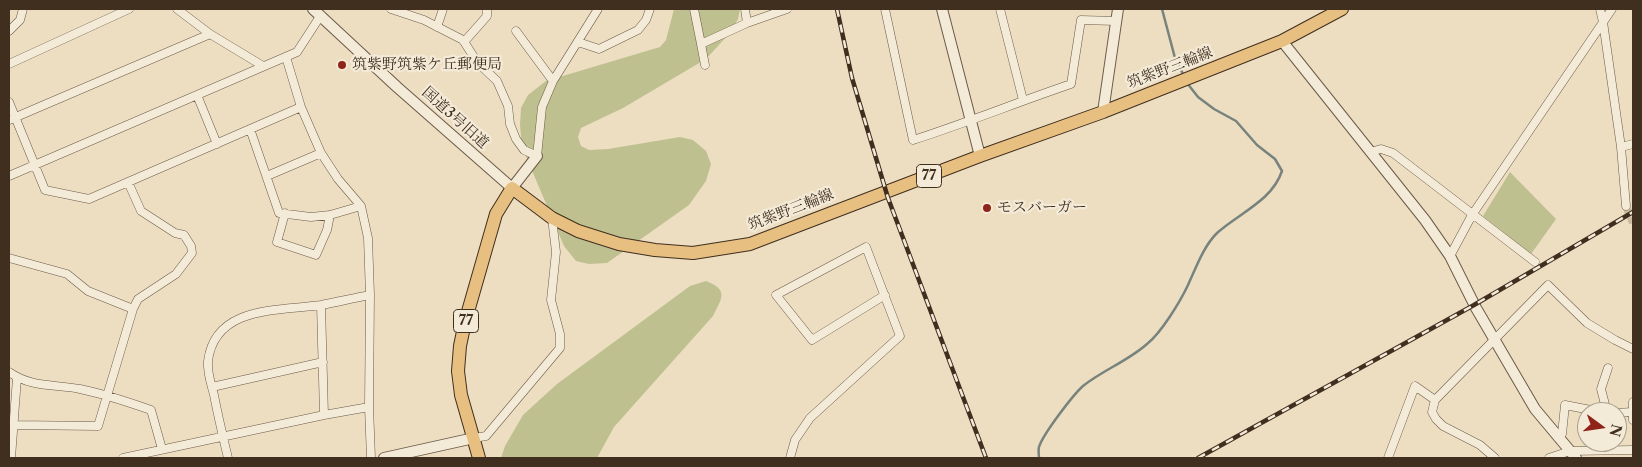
<!DOCTYPE html>
<meta charset="utf-8">
<style>
body{margin:0}
#map{position:relative;width:1642px;height:467px;overflow:hidden;background:#eddec2;font-family:"Libre Caslon Text",serif}
canvas{display:block}
.frame{position:absolute;inset:0;border:10px solid #402e1f;pointer-events:none}
.north{position:absolute;left:1577px;top:402px;width:50px;height:50px;box-sizing:border-box;background:#f3ead7;border:1px solid #ab9f8d;border-radius:50%;rotate:104deg;font-size:14px;font-weight:700;line-height:20px;text-align:center;color:#402e1f}
.north::after{content:'';display:block;margin:auto;width:18px;height:22px;background:#8f2418;clip-path:polygon(50% 0,100% 100%,50% 72%,0 100%)}
</style>
<div id="map">
<canvas width="1642" height="467"></canvas>
<div class="frame"></div>
<div class="north">N</div>
</div>
<script>
const g = document.querySelector('canvas').getContext('2d');
g.lineJoin = 'round';
function paint(path, color) {
  g.fillStyle = color;
  g.fill(path, 'evenodd');
}
function strokePath(path, color, width, dash) {
  g.strokeStyle = color;
  g.lineWidth = width;
  g.lineCap = dash ? 'butt' : 'round';
  g.setLineDash(dash || []);
  g.stroke(path);
}
function drawText(font, color, halo, rows, align = 'center') {
  g.font = font + ' "Libre Caslon Text","Noto Serif JP",serif';
  g.lineWidth = 4.5;
  g.setLineDash([]);
  g.textBaseline = 'middle';
  g.strokeStyle = halo;
  g.fillStyle = color;
  for (const [text, x, y, turn = 0] of rows) {
    g.save();
    g.translate(x, y);
    g.rotate((+turn || 0) * Math.PI / 180);
    g.textAlign = isNaN(turn) ? turn : align;
    if (halo) g.strokeText(text, 0, 0);
    g.fillText(text, 0, 0);
    g.restore();
  }
}
paint(new Path2D(`
 M674 9H740L738 19 729 34 706 59 623 108 581 128 578 137 581 146 589 150 608 149 680 137 693 140 706 151 711 164 706 181 689 205 607 263 589 264 576 261 564 246 522 147 520 125 521 108 528 95 546 81 660 47 666 40Z
 M1510 172 1556 219 1531 254 1483 216Z
 M706 281C729 290 722 298 713 316L614 427 597 458H501L505 446 523 415 557 384 690 286Z`), '#bec08f');
strokePath(new Path2D(`
 M1162 9 1175 58 1184 76
 M1039 458C1039 455 1038 450 1039 447 1043 434 1073 395 1083 386 1103 370 1128 361 1147 344 1161 333 1180 302 1188 285 1196 268 1203 247 1217 233 1239 213 1272 201 1282 171L1275 159 1257 145 1236 121 1214 109 1198 97 1187 83`), '#77837c', 2.5);
strokePath(new Path2D(`
 M1626 206 1633 223`), '#cabba1', 8, [8, 4]);
const minor = new Path2D(`
 M177 9 210 34 263 66
 M391 9 424 20 463 40 477 62 497 81 508 106 510 124 516 139 524 150 537 156 542 107 553 81 598 9
 M694 9 701 44 747 23
 M745 9 747 23 787 9
 M885 9 913 140C966 123 1018 102 1071 84L1081 20 1116 21
 M1000 9 1023 100
 M1600 9 1603 22 1621 147 1626 206
 M437 27 443 9
 M9 31 20 20 23 9
 M516 31 553 81
 M464 42 487 16V9
 M578 42 599 49 638 30 646 20 650 9
 M701 44 705 65
 M286 57 301 107 321 153 338 179 361 206 368 238 370 295 369 407 371 458
 M9 64 129 9
 M197 95 217 144
 M9 102 45 190 89 199 301 107
 M9 120 210 34
 M250 129 279 213 311 217 330 215 361 206
 M1621 147 1633 144
 M1370 152 1381 149 1393 153 1535 262
 M9 176 297 52 321 15
 M267 176 321 153
 M128 182 141 211 175 233 184 235 191 246 192 253 176 274 138 299 133 309
 M285 213 277 242 316 255 327 230 330 215
 M1450 256 1472 215 1612 9
 M9 258 67 274 88 291 133 309 98 426 14 425
 M321 305 324 415
 M9 372C32 388 54 384 80 389 105 394 128 402 151 410L162 449
 M212 387 323 362
 M1633 402V420
 M1607 412 1601 389 1608 368
 M1617 413 1632 412
 M1558 437 1562 434 1565 405 1601 412
 M474 438 486 436 560 348V334L551 300 556 252 552 218
 M11 458 17 378
 M123 458 324 415 369 407
 M228 458C223 437 218 416 214 395 211 383 207 373 208 361 215 305 280 311 321 305 337 302 354 298 370 295
 M790 458 795 440 810 418 900 336 866 247 776 295 812 340 885 295
 M1388 458 1415 386 1435 400
 M1495 458 1480 445 1443 426 1436 419 1432 412 1435 400 1548 285 1587 323 1615 340 1633 349
 M1549 458 1570 451 1633 450`);
const tertiary = new Path2D(`
 M313 9 397 87 512 188 537 156
 M942 9 980 156
 M1282 41 1425 220 1450 256 1476 308 1535 409 1576 458
 M1103 112 1118 9
 M384 458 474 438`);
const primary = new Path2D(`
 M479 458 461 395 458 371 460 346 465 322 496 214 512 188 552 218 578 231 619 244 655 250 693 253 750 244 980 156 1103 112 1282 41 1342 9`);
strokePath(minor, '#6b5a48', 9);
strokePath(tertiary, '#6b5a48', 12);
strokePath(primary, '#402e1f', 14);
strokePath(minor, '#f3ead7', 8);
strokePath(tertiary, '#f3ead7', 10);
strokePath(primary, '#e6bf81', 12);
const rail = new Path2D(`
 M837 9 852 78 888 198 986 458
 M1198 458 1474 305 1633 212`);
strokePath(rail, '#402e1f', 4.5);
strokePath(rail, '#f3ead7', 2.5, [8]);
for (const [x, y, r, color] of [
 [342,65,5,"#8f2418"],
 [987,208,5,"#8f2418"]
]) {
  const dot = new Path2D();
  dot.arc(x, y, r, 0, 2 * Math.PI);
  g.fillStyle = color;
  g.fill(dot);
  strokePath(dot, '#f3ead7', 2);
}
for (const [x, y, w] of [
 [929,176,25],
 [466,321,25]
]) {
  const box = new Path2D();
  box.roundRect(x - w / 2, y - 11.5, w, 23, 4);
  g.fillStyle = '#f3ead7';
  g.fill(box);
  strokePath(box, '#402e1f', 1);
}
drawText('bold 14px', '#402e1f', null, [
 ["77",929,176],
 ["77",466,321]
]);
drawText('15px', '#402e1f', '#f3ead7', [
 ["筑紫野筑紫ケ丘郵便局",352,65],
 ["モスバーガー",997,208]
], 'left');
drawText('15px', '#402e1f', '#f3ead7', [
 ["筑紫野三輪線",1170,68,-21],
 ["国道3号旧道",455,118,42],
 ["筑紫野三輪線",791,210,-21]
]);
</script>
